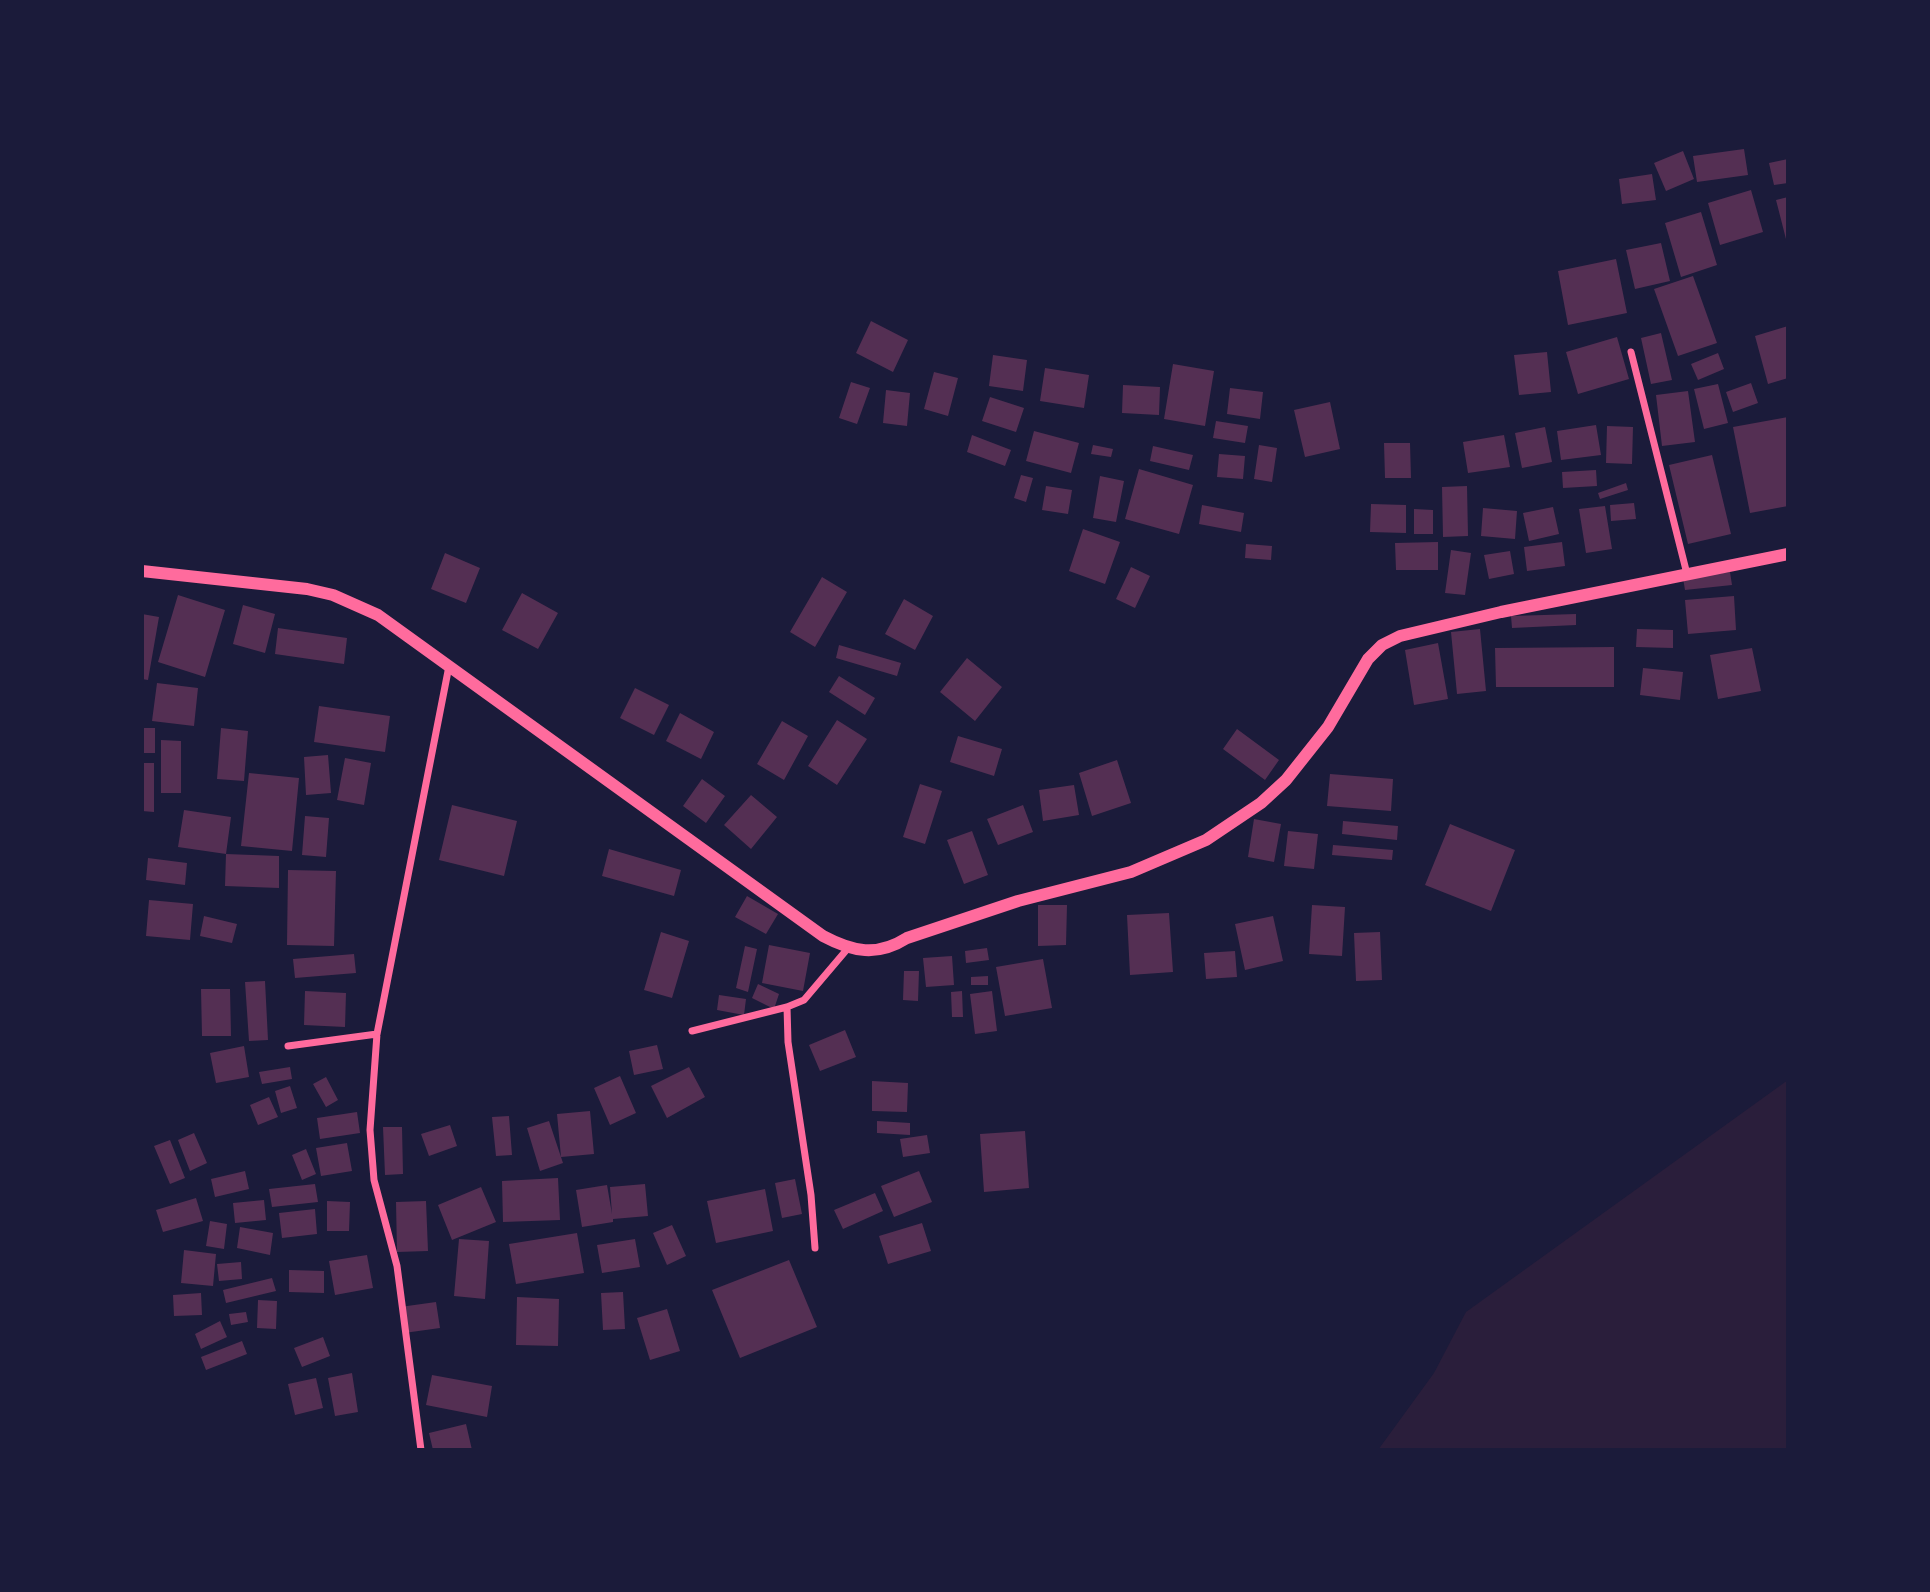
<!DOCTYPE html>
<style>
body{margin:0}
#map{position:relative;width:1930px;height:1592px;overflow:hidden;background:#1b1b3a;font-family:"DejaVu Sans",sans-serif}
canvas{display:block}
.frame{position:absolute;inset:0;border:144px solid #1b1b3a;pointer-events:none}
</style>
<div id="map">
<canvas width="1930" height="1592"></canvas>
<div class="frame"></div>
</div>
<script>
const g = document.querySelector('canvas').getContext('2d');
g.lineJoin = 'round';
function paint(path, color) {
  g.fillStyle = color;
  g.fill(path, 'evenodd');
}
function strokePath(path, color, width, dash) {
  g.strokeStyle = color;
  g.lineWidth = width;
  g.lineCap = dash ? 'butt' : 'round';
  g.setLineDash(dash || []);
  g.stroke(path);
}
paint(new Path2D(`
 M1788 1080V1450H1378L1434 1373 1466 1312Z`), '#2a1e3b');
paint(new Path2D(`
 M1744 149 1748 175 1697 182 1693 156Z
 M1683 151 1694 179 1666 191 1654 163Z
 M1788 159V183L1774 185 1769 163Z
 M1652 174 1656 200 1622 204 1619 179Z
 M1751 190 1763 232 1720 245 1708 203Z
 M1788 197V243H1787L1776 200Z
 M1701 212 1717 265 1681 277 1665 223Z
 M1661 243 1670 281 1635 289 1626 250Z
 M1616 259 1627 313 1568 325 1558 271Z
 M1693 276 1717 343 1678 356 1654 289Z
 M871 321 908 340 893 372 856 353Z
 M1788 326V378L1768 384 1755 336Z
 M1661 333 1672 380 1651 384 1641 338Z
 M1617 337 1629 379 1578 394 1566 352Z
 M1547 352 1551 392 1519 395 1514 355Z
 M1718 353 1724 369 1698 380 1691 364Z
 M993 355 1027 360 1023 391 989 386Z
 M1173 364 1214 371 1205 426 1164 419Z
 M1045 368 1089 375 1084 408 1040 401Z
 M934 372 958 378 948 416 924 409Z
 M851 382 870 388 857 424 839 418Z
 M1751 383 1758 403 1733 412 1726 392Z
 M1718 384 1728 423 1704 429 1694 389Z
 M1123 385 1160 387 1159 415 1122 413Z
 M1230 388 1263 392 1260 419 1227 414Z
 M886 390 910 393 907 426 883 423Z
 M1688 391 1695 442 1662 446 1656 395Z
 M990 397 1024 408 1016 432 982 421Z
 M1330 402 1340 449 1305 457 1294 410Z
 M1788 417V506L1750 513 1733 427Z
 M1216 421 1248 426 1245 443 1213 438Z
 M1596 425 1601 455 1561 460 1557 431Z
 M1607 426 1633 427 1632 464 1606 463Z
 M1545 427 1552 462 1522 468 1515 433Z
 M1034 431 1079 443 1071 473 1026 461Z
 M972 435 1011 450 1005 466 967 452Z
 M1504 435 1510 467 1468 473 1463 442Z
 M1384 443H1410L1411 478H1385Z
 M1093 445 1113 449 1111 457 1091 454Z
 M1259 445 1277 448 1272 482 1254 479Z
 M1153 446 1193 455 1189 470 1150 461Z
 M1219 454 1245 456 1243 479 1217 477Z
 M1712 455 1731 534 1688 544 1669 465Z
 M1139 469 1193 485 1179 534 1125 519Z
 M1596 470 1597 486 1563 488 1562 472Z
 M1021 475 1033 478 1026 502 1014 498Z
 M1100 476 1124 481 1116 522 1093 518Z
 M1626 483 1628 490 1600 499 1598 493Z
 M1046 486 1072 490 1068 514 1042 510Z
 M1467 486 1468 536 1443 537 1442 487Z
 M1634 503 1636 519 1611 521 1610 505Z
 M1371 504 1406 505V533L1370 532Z
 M1202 505 1244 513 1241 532 1199 524Z
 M1605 506 1612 549 1586 553 1579 509Z
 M1553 507 1559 534 1529 541 1523 513Z
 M1483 508 1517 511 1515 539 1481 536Z
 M1414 509 1433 510V534H1414Z
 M1083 529 1120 542 1105 584 1069 571Z
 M1438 542V570H1396L1395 543Z
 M1562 542 1565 566 1527 571 1524 547Z
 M1246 544 1272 546 1271 560 1245 558Z
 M1451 550 1471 553 1465 595 1445 593Z
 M1510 551 1514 574 1489 579 1484 555Z
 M445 553 480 568 466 603 431 589Z
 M1131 567 1150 576 1135 608 1116 599Z
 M1730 572 1732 585 1685 590 1683 578Z
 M822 577 847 592 815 647 790 632Z
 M522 593 558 613 538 649 502 630Z
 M178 595 225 610 205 677 158 662Z
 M1734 596 1736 630 1688 634 1685 600Z
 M904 599 933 616 915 650 885 634Z
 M243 605 275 614 265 653 233 644Z
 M142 614 159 617 148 680 142 679Z
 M1576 614V625L1512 628 1511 616Z
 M278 628 347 638 344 664 275 654Z
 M1480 629 1486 691 1457 694 1451 632Z
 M1637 629 1673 630V648L1636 647Z
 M1438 643 1448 699 1414 705 1405 650Z
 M839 645 901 663 897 676 836 658Z
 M1614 647V687H1496L1495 648Z
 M1752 648 1761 691 1718 699 1710 655Z
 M967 658 1002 687 975 721 940 692Z
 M1643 668 1683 672 1680 700 1640 695Z
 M839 676 875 698 865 715 829 692Z
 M157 683 198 688 194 726 152 721Z
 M635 688 669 705 654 735 620 718Z
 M319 706 390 716 385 752 314 742Z
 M680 713 714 732 701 759 666 741Z
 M837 720 867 739 837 785 808 766Z
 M782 721 808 736 784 780 757 764Z
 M142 728H155V753H142Z
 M221 728 248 731 244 781 217 779Z
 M1237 729 1279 760 1265 780 1223 749Z
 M958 736 1002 749 994 776 950 762Z
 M161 740 181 741V793H161Z
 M328 755 331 793 306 795 304 757Z
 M345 758 371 763 364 805 337 800Z
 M1117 760 1131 803 1092 816 1079 773Z
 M142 763H154V812L142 811Z
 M249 773 299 778 292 851 241 846Z
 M1330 774 1393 779 1391 811 1327 806Z
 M702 779 725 796 706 823 683 806Z
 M920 784 942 791 925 844 903 837Z
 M1074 785 1079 815 1043 821 1039 790Z
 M751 795 777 817 751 849 724 825Z
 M452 805 517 821 504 876 439 860Z
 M1023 805 1033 832 998 845 987 819Z
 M184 810 231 817 226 854 178 847Z
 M305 816 329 818 326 857 302 855Z
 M1254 819 1281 824 1274 862 1248 857Z
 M1343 821 1398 826 1397 840 1342 834Z
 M1450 824 1515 850 1491 911 1425 885Z
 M972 831 988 875 964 884 947 840Z
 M1288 831 1318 834 1314 869 1284 866Z
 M1333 845 1393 850 1392 860 1332 855Z
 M609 849 681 870 674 896 602 876Z
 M226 854 279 856V888L225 886Z
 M148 858 187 863 185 885 146 880Z
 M288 870 336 871 334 946 287 945Z
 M747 896 778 914 766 934 735 917Z
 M149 900 193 904 190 940 146 936Z
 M1038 905H1067L1066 945 1038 946Z
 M1312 905 1345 907 1342 956 1309 954Z
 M1169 913 1173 972 1130 975 1127 915Z
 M204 916 237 924 232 943 200 936Z
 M1273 916 1283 961 1245 970 1235 924Z
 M661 932 689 941 672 998 644 990Z
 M1380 932 1382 980 1356 981 1354 933Z
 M769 945 810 953 803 991 762 983Z
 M745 946 757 949 748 992 736 988Z
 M987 948 989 960 966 963 965 951Z
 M1235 951 1237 977 1206 979 1204 953Z
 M354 954 356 973 295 978 293 959Z
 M952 956 954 985 926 987 923 958Z
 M1043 959 1052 1008 1005 1016 996 967Z
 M904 971H919L918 1001 903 1000Z
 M988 976V985H971V977Z
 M265 981 268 1040 249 1041 245 982Z
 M758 984 779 994 774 1009 752 998Z
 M201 989H230L231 1036H202Z
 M305 991 346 993 345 1027 304 1025Z
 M962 991 963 1017H952L951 992Z
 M992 991 997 1031 975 1034 970 994Z
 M719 995 746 999 744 1015 717 1010Z
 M845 1030 856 1057 820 1071 809 1045Z
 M657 1045 663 1069 634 1075 629 1051Z
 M244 1046 249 1077 216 1083 210 1053Z
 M290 1067 292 1079 262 1084 259 1072Z
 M689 1067 705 1097 667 1118 651 1086Z
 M620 1076 636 1113 610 1125 594 1088Z
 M326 1077 338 1100 326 1107 313 1084Z
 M872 1081 908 1083 907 1112 872 1111Z
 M290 1086 297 1108 281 1113 275 1091Z
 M269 1097 278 1117 258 1125 250 1105Z
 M590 1111 594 1154 561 1157 563 1163 540 1171 527 1128 549 1121 561 1157 557 1114Z
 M357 1112 360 1133 320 1139 317 1118Z
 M509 1116 512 1155 496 1156 492 1117Z
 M877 1121 910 1123V1135L877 1133Z
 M450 1125 457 1146 429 1156 421 1134Z
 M383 1127H402L403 1174 385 1175Z
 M1025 1131 1029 1188 984 1192 980 1134Z
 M194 1133 207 1163 190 1171 178 1140Z
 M927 1135 930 1153 903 1157 900 1139Z
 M170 1140 185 1178 170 1184 154 1146Z
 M347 1143 352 1171 321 1176 316 1148Z
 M306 1149 316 1174 302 1180 292 1155Z
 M245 1171 249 1189 215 1197 211 1179Z
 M919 1171 932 1202 894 1217 881 1186Z
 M558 1178 560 1220 503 1222 502 1181Z
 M795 1179 802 1214 782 1218 775 1183Z
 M315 1184 318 1202 272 1207 269 1189Z
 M645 1184 648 1216 613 1219V1222L582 1227 576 1190 607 1185 612 1214 610 1187Z
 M481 1187 496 1222 452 1240 438 1205Z
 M765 1189 773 1231 716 1243 707 1201Z
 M875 1193 883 1211 843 1229 834 1210Z
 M196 1198 203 1221 163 1232 156 1210Z
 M264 1200 266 1220 235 1223 233 1203Z
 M327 1201 350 1202 349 1231H327Z
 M426 1201 428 1251 397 1252 396 1202Z
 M315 1209 317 1234 282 1238 279 1213Z
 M210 1221 227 1224 224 1249 206 1246Z
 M922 1223 931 1251 888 1264 879 1236Z
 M672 1225 686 1256 667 1265 653 1233Z
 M240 1227 273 1233 270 1255 237 1248Z
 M577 1233 584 1273 516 1284 509 1244Z
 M459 1239 489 1241 485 1299 454 1296Z
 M635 1239 640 1267 602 1273 597 1245Z
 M184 1250 216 1254 213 1286 181 1283Z
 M367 1255 373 1288 335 1295 329 1261Z
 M789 1260 817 1327 740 1358 712 1290Z
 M241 1262 242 1279 219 1281 217 1264Z
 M289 1270 324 1271V1293L289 1292Z
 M272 1278 276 1291 226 1303 223 1290Z
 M623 1292 625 1329 603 1330 601 1293Z
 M201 1293 202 1315 174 1316 173 1295Z
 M517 1297 559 1299 558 1346 516 1345Z
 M258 1300 277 1301 276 1329 257 1328Z
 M436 1302 440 1328 404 1333 400 1307Z
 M667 1309 680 1351 650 1360 637 1318Z
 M246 1312 248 1322 231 1325 229 1314Z
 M220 1321 227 1337 201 1349 195 1334Z
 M323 1337 330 1356 302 1367 294 1348Z
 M242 1341 247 1354 206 1370 201 1357Z
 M352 1373 358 1412 335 1416 328 1378Z
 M432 1375 492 1386 487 1417 426 1405Z
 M316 1378 323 1408 295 1415 288 1384Z
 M466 1424 472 1450H433L429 1433Z`), '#542f53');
strokePath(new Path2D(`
 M1631 352 1687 574
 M787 1007 788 1042 811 1195 815 1248
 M692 1031 787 1007 804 1000 849 947
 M288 1046 377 1034
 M421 1450 397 1266 374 1180 370 1130 377 1034 449 666`), '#ff6b9d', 7);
strokePath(new Path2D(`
 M142 571 307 589 333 595 378 615 823 936C853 952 877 957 907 938L1018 901 1131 872 1206 840 1261 803 1286 780 1328 727 1368 659 1382 645 1400 636 1501 612 1788 554`), '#ff6b9d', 12);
</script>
